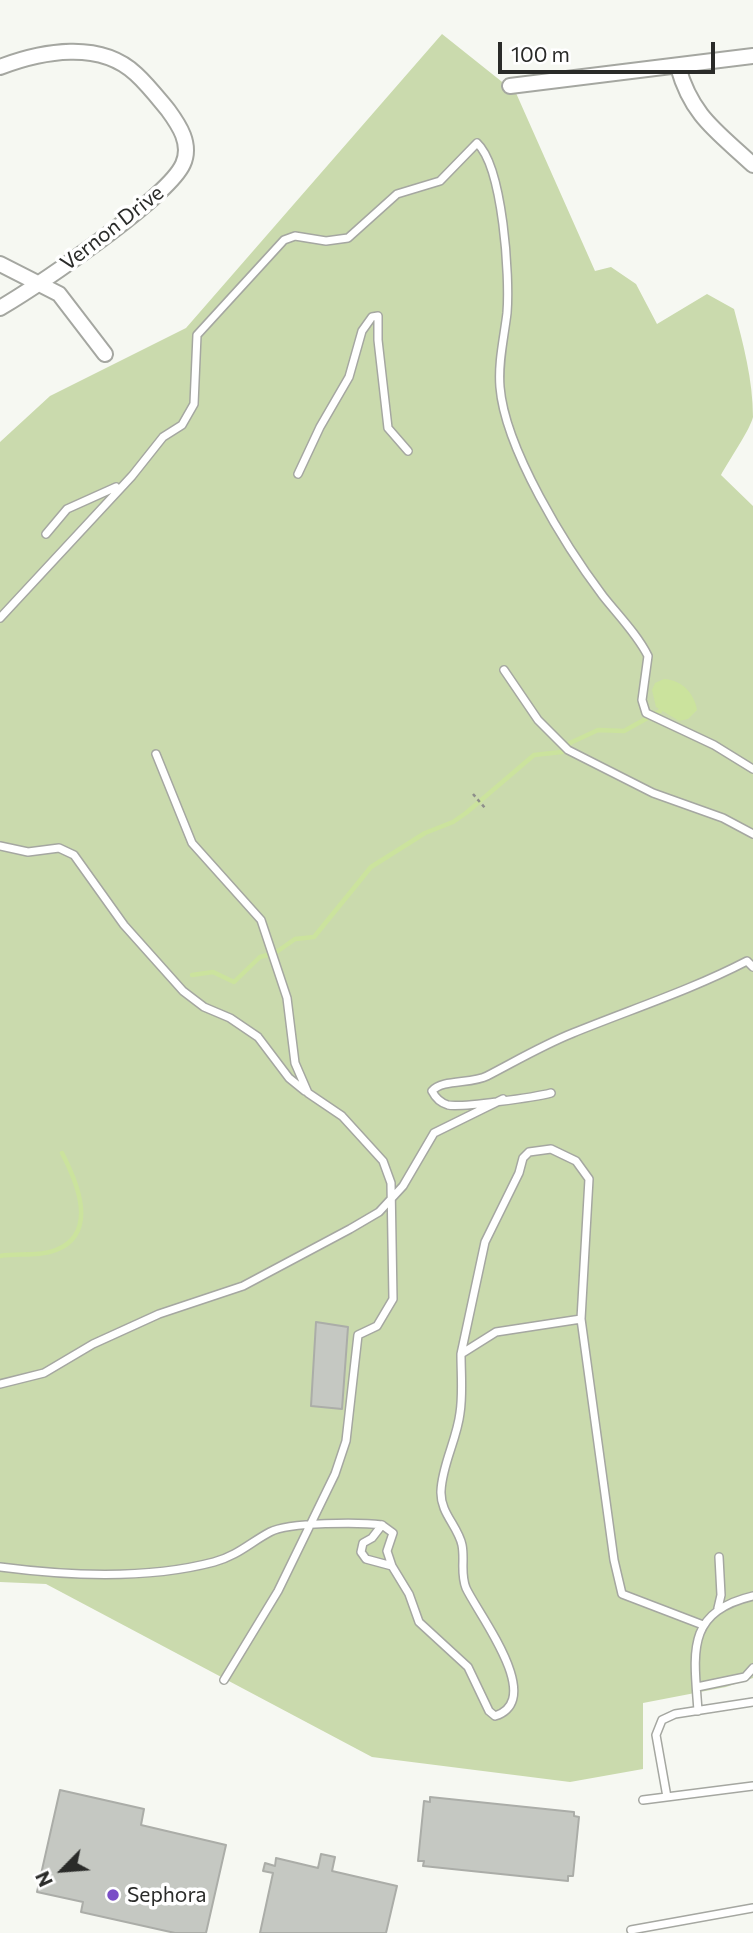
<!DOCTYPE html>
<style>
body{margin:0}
#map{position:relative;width:753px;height:1933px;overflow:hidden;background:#f6f8f2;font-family:Commissioner,sans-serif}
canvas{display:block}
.north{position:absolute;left:28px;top:1835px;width:70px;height:70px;-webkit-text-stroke:5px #fff;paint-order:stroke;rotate:245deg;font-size:19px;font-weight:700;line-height:28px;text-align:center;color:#2a2b29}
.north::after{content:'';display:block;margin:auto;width:24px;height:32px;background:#2a2b29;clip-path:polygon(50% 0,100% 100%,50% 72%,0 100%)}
.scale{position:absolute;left:498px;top:42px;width:217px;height:32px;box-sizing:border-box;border:4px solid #2a2b29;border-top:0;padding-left:9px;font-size:21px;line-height:24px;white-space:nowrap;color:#2a2b29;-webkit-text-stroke:5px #fff;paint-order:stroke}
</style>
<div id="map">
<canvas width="753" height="1933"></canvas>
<div class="north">N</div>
<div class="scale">100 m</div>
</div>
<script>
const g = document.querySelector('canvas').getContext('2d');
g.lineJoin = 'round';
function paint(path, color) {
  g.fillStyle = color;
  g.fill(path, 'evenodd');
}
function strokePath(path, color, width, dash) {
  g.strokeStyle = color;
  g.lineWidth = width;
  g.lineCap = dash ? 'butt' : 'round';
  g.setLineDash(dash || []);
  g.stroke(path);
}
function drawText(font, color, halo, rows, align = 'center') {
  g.font = font + ' Commissioner,sans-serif';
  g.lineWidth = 7;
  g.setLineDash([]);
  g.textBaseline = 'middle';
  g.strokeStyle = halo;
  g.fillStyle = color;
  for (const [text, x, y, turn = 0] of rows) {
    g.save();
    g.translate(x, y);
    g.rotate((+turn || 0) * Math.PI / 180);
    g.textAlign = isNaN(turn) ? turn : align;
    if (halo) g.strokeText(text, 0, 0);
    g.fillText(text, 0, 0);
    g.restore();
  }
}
paint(new Path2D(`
 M442 34 516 93 595 271 611 267 636 284 657 324 707 294 734 309C743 343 753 380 753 417 751 428 728 462 721 475L753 506V1678L726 1687 643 1703V1769L570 1782 372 1757 46 1584 0 1582V442L50 396 186 328Z`), '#cadaad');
paint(new Path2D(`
 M664 679C682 680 694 693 697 710L688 719 679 721 656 707 652 690 655 683Z`), '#cbe39d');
strokePath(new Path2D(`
 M192 975 213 972 234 982 260 957 275 953 295 939 314 937 371 867 425 833 453 822 466 813 534 755 562 752 570 743 598 730 624 731 660 711
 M0 1256C17 1253 39 1257 56 1250 99 1233 77 1182 62 1153`), '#cbe39d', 4.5);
const building = new Path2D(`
 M316 1322 348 1327 342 1409 311 1406Z
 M60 1790 144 1809 141 1825 226 1845 206 1933H175L81 1912 83 1902 37 1892Z
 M430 1797 574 1812V1816L579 1817 573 1876H568V1881L423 1866 424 1861H418L424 1801 430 1802Z
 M321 1854 335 1857 332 1871 397 1886 386 1933H260L273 1873 263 1871 265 1863 275 1866 276 1858 318 1868Z`);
paint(building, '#c5c8c2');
strokePath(building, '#abada8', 2);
const service = new Path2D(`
 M298 474 320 427 349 377 362 331 372 317 378 316V340L388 428 408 451
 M46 534 67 509 116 487
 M0 618 132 476 163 437 182 425 194 404 197 335 284 240 295 236 326 241 348 238 397 194 440 181 477 143C503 167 510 277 507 313 504 338 498 362 500 387 505 449 566 547 603 596 618 615 637 634 648 656L642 700 646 713 714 745 753 769
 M504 670 538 720 568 750 653 793 723 818 753 834
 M156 754 192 843 261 920 287 998 295 1063 308 1093 342 1116 383 1161 391 1183 393 1299 377 1326 358 1335 346 1441 335 1474 278 1591 224 1680
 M0 846 28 852 59 848 74 855 124 925 183 991 204 1007 230 1018 258 1037 289 1078 305 1091
 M551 1093C536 1097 460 1108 448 1105 441 1103 435 1097 432 1091 442 1079 472 1084 487 1076 516 1061 543 1045 573 1033 632 1009 691 990 747 961L753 967
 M581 1319 496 1332 461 1354 485 1242 519 1173 523 1158 529 1152 551 1149 576 1161 589 1179 581 1319 614 1560 622 1594 703 1625
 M0 1384 44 1373 93 1344 159 1314 243 1286 350 1229 379 1212 403 1186 434 1133 503 1099
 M382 1525 393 1533 387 1551 392 1566
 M0 1567C69 1576 146 1580 214 1562 237 1556 251 1542 270 1532 289 1522 361 1522 382 1525L372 1538 363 1543 361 1552 366 1559 392 1566 409 1594 419 1622 468 1667 489 1711 495 1716C546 1700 478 1614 466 1588 460 1573 465 1560 462 1545 458 1526 440 1513 441 1491 442 1465 457 1439 460 1413 463 1394 461 1374 461 1354
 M718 1608 721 1595 719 1557
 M697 1687 745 1677 753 1668
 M698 1711C694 1653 685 1612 753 1596
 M667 1797 656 1735 662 1720 675 1714 753 1702
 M643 1800 753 1786
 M631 1930 753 1908`);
const minor = new Path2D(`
 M0 67C42 51 100 40 136 74 148 85 158 98 168 110 179 125 192 144 183 164 168 198 37 286 0 308
 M678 67C692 117 718 132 753 165
 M510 86 753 56
 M0 264 59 294 105 354`);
strokePath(service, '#a5a7a1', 10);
strokePath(minor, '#a5a7a1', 18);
strokePath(new Path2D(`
 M473 794 485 808`), '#8d8e8a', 2.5, [3.5, 3.5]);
strokePath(service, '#fff', 7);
strokePath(minor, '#fff', 14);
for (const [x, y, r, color] of [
 [113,1895,7,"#7a4ec7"]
]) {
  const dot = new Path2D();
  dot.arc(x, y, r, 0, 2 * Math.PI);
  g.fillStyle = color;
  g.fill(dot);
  strokePath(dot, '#fff', 2.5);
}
drawText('21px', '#2a2b29', '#fff', [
 ["Vernon Drive",112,228,-38]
]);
drawText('21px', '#2a2b29', '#fff', [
 ["Sephora",127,1895]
], 'left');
</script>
